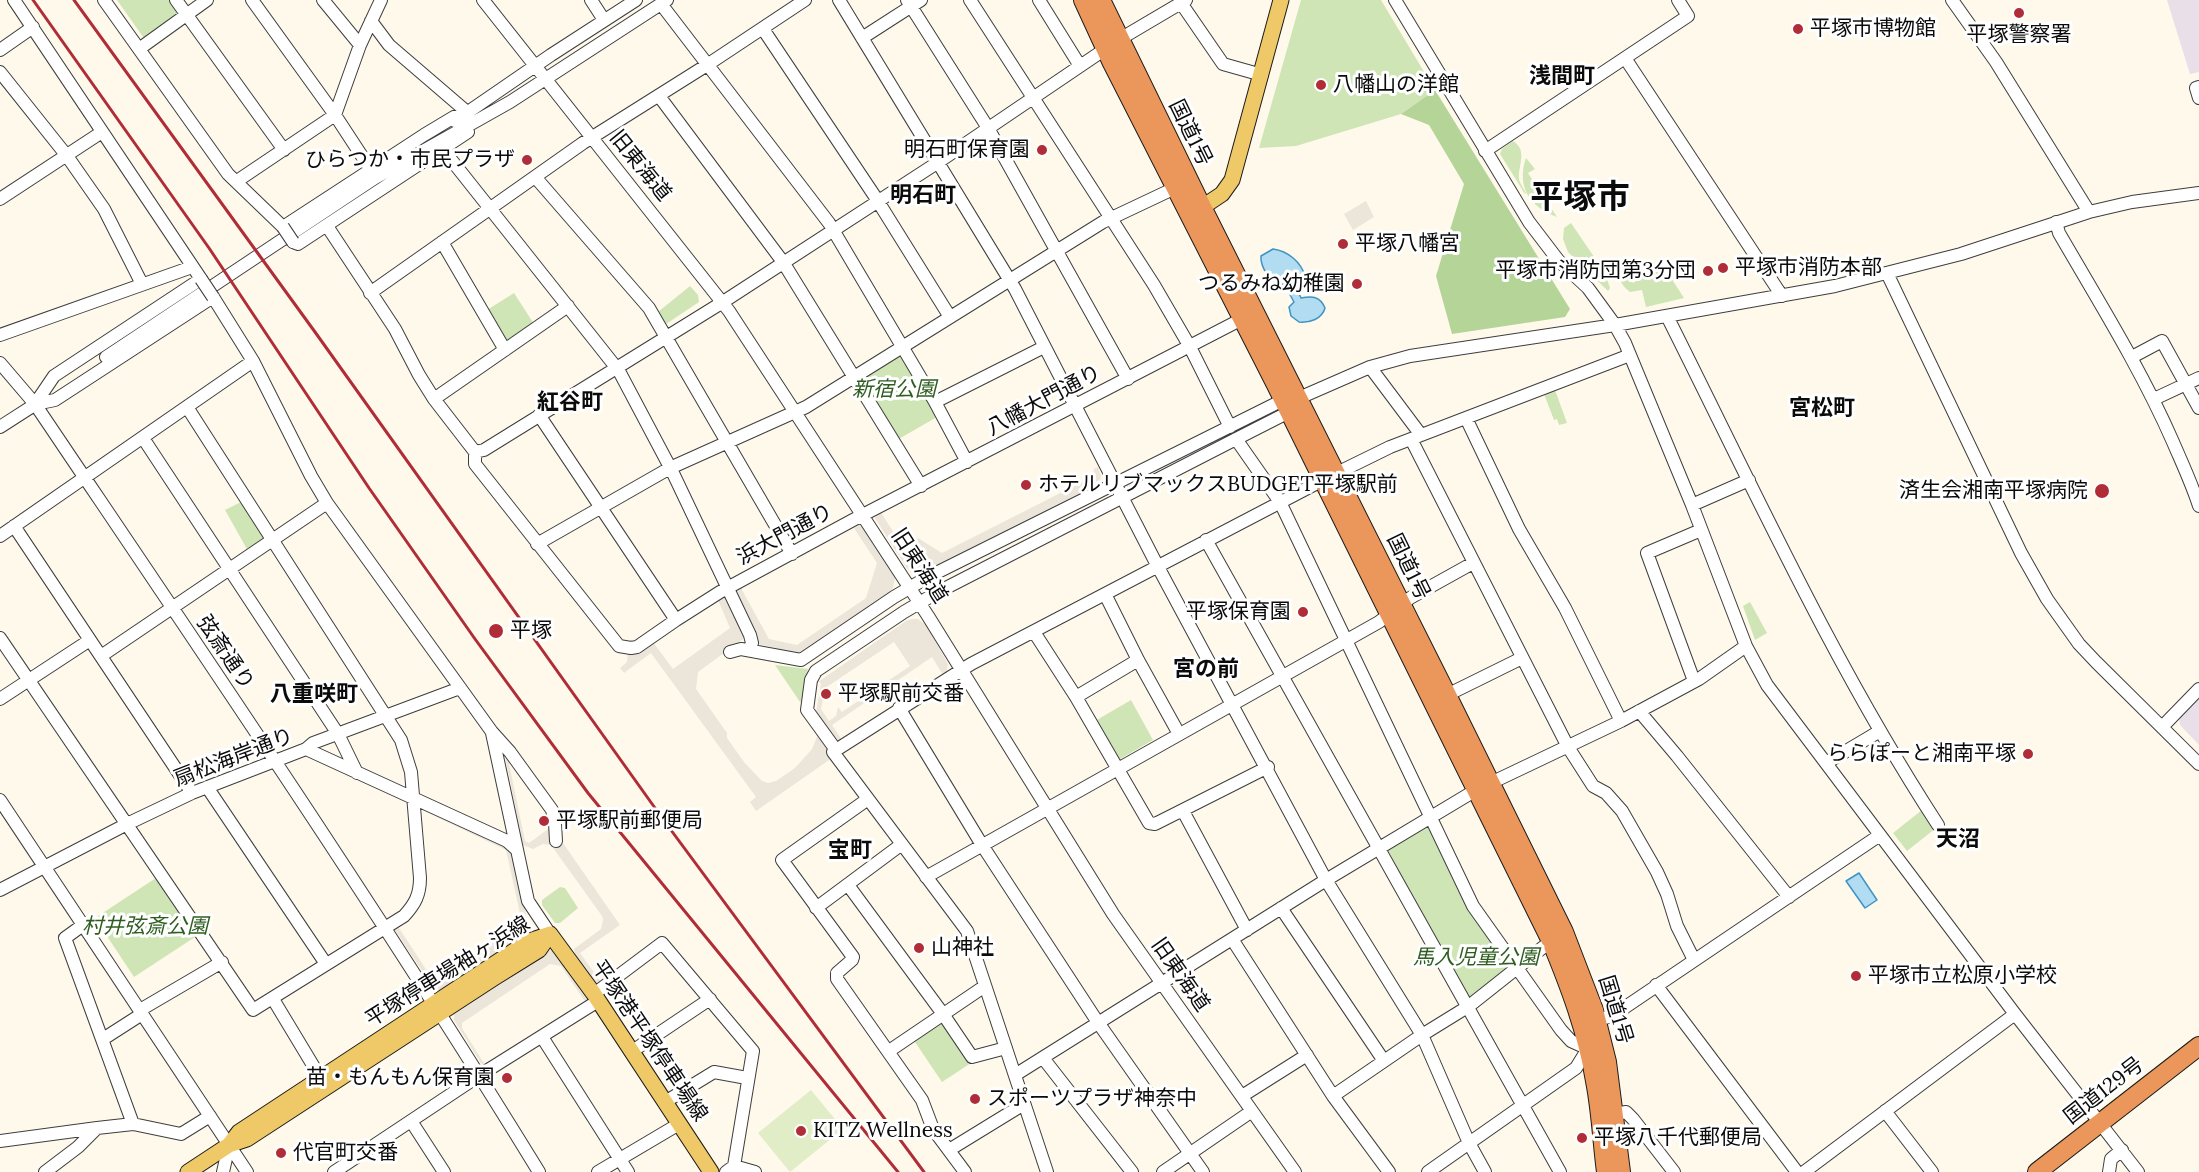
<!DOCTYPE html>
<meta charset="utf-8">
<style>
body{margin:0}
canvas{display:block;background:#fef9ea}
</style>
<canvas width="2199" height="1172"></canvas>
<script>
const g = document.querySelector('canvas').getContext('2d');
g.lineJoin = 'round';
function paint(path, color) {
  g.fillStyle = color;
  g.fill(path, 'evenodd');
}
function strokePath(path, color, width, dash) {
  g.strokeStyle = color;
  g.lineWidth = width;
  g.lineCap = dash ? 'butt' : 'round';
  g.setLineDash(dash || []);
  g.stroke(path);
}
function drawText(font, color, halo, rows, align = 'center') {
  g.font = font + ' Lora,"Noto Sans JP",serif';
  g.lineWidth = 6;
  g.setLineDash([]);
  g.textBaseline = 'middle';
  g.strokeStyle = halo;
  g.fillStyle = color;
  for (const [text, x, y, turn = 0] of rows) {
    g.save();
    g.translate(x, y);
    g.rotate((+turn || 0) * Math.PI / 180);
    g.textAlign = isNaN(turn) ? turn : align;
    if (halo) g.strokeText(text, 0, 0);
    g.fillText(text, 0, 0);
    g.restore();
  }
}
paint(new Path2D(`
 M2167 0H2199V72L2190 74Z
 M2199 699V745L2180 725 2179 717Z`), '#e8dfe9');
paint(new Path2D(`
 M117 0H170L179 12 146 37H143Z
 M1301 0H1381L1435 90 1401 114 1296 146 1259 148Z
 M1513 141C1528 150 1518 165 1519 179 1520 184 1524 189 1526 193L1525 194 1500 154 1502 149Z
 M1526 158 1535 169 1528 173 1557 217C1530 207 1516 187 1526 158Z
 M1571 223 1605 273 1610 288 1608 291 1568 252 1563 239 1564 228Z
 M1618 261 1633 283 1662 264 1684 298 1646 307 1642 290 1630 292C1619 284 1617 274 1618 261Z
 M690 286 698 295 699 302 666 324 658 312Z
 M514 293 534 324 507 342 487 310Z
 M899 354 937 417 897 440 860 379Z
 M1555 390 1567 423 1559 425 1557 419 1554 420 1544 394Z
 M243 501 266 539 248 551 225 510Z
 M1750 602 1767 633 1755 640 1743 606Z
 M775 665 808 669 801 701 800 702Z
 M1131 700 1153 740 1120 759 1118 758 1095 721Z
 M1922 810 1936 828 1907 851 1893 833Z
 M1430 822 1473 906 1517 967 1469 1006 1386 846Z
 M156 878 195 937 134 977 95 918Z
 M560 887 565 888 578 908 560 923H555L542 905V900Z
 M941 1019 971 1063 942 1082 913 1039Z`), '#d0e5b6');
paint(new Path2D(`
 M1435 90 1570 309 1565 317 1452 334 1436 276 1464 184 1429 125 1401 114Z`), '#b5d497');
paint(new Path2D(`
 M811 1090 843 1129 790 1172 758 1133Z`), '#e1edc7');
paint(new Path2D(`
 M1366 201 1374 217 1353 230 1344 214Z
 M1098 467 1101 477 1096 487 918 576 912 574 906 567 875 518 880 511 903 547 918 538 942 553 1092 477 1094 469Z
 M859 525 863 526 892 571 895 578 893 588 888 594 798 654 759 644 735 591 737 588 743 586 742 590 769 639 797 645 866 598 877 563 854 528Z
 M725 597 746 637 698 672 696 689 727 733V738L744 762 762 781 768 783 776 781 795 768 812 749 819 732 830 748 827 752 831 758 829 760 756 811 750 802 756 797 651 653 624 673 620 668 627 662 628 652 653 642 673 669 730 628 718 600Z
 M912 619H918L926 625 948 664 946 676 943 675 932 657 832 725 842 740 836 742 816 712 821 683 818 682 906 621ZM894 642 910 666 842 712 838 707 836 716 829 721 821 709 825 688Z
 M504 751 507 754 525 841 529 843 559 821 563 843 620 925 580 953 601 982 598 984H595L576 958 574 949 601 929 603 920 602 916 551 845 543 844 533 849 523 845Z
 M422 808 512 850 529 928 525 937 440 991 432 986 395 930V927L397 925 431 977 438 978 517 927 521 918 506 850 422 810H419Z
 M550 950 554 951 590 998 586 1003 561 966 550 964 462 1023V1028L485 1065H482L454 1020V1014Z`), '#ece6da');
const water = new Path2D(`
 M1273 249C1288 251 1301 262 1305 276L1294 282 1301 298C1312 296 1320 296 1325 308 1322 319 1310 323 1299 322L1291 316 1289 307 1294 302 1284 284 1275 286C1269 277 1260 267 1261 256Z
 M1859 873 1877 900 1865 908 1846 881Z`);
paint(water, '#b2dcf1');
strokePath(water, '#3e94c3', 1.5);
const minor = new Path2D(`
 M14 0 201 279 54 376 35 404
 M104 0 228 174 283 227 424 135 454 117 461 116
 M176 0 284 150
 M252 0 335 115 371 170
 M323 0 360 45
 M483 0 729 311 928 616 1113 914 1295 1172
 M591 0 604 20
 M839 0 1015 289 1157 565 1326 880 1422 1035 1469 1143 1485 1172
 M907 0 988 128 1128 379
 M970 0 1154 285 1190 347 1230 427
 M1039 0 1080 66
 M1395 0 1529 222 1558 260 1588 288 1615 325 1625 343 1692 505 1746 646 1767 685 2015 1014 2138 1172
 M1952 0 1996 62 2089 212
 M1181 3 1223 64 1262 75
 M661 4 829 223 935 402 967 462
 M371 21 389 45 467 112
 M763 29 874 195 950 317
 M862 38 921 0
 M139 49 207 0
 M0 50 33 27
 M1625 58 1782 296
 M0 72 67 156 104 209 142 284
 M2199 87 2196 88 2199 98
 M659 96 783 262 921 486
 M455 121 551 55 636 0
 M427 149H441L449 157 619 371 672 471 750 635 752 643 749 650
 M1485 151 1688 16 1678 0
 M536 178 649 308 792 554
 M237 181 335 115 360 45 381 0
 M0 199 102 132
 M2056 222 2059 233C2099 302 2141 369 2173 442 2182 463 2192 484 2199 506
 M327 226 395 329 419 375 434 399 475 452V464L619 646 631 648 637 647 676 620 720 592 853 520 1242 319
 M293 242 298 244 468 132
 M442 242 505 350
 M1887 273 2021 553 2047 599 2079 644 2096 662 2199 764
 M370 293 583 143 707 65 805 0
 M1667 316C1753 487 1833 664 1938 825
 M0 335 192 267
 M106 357 375 178 510 102 667 0
 M2132 357 2162 341 2199 408
 M0 363 35 404C206 658 379 911 539 1172
 M1370 367 1421 435
 M434 399 568 306
 M2154 399 2199 378
 M935 402 1044 347
 M35 404 55 400 213 297 253 361 311 476 327 503 492 732 510 752 552 810 555 823 556 841
 M539 415 676 620
 M1466 418 1519 529 1565 608 1621 721
 M0 427 42 400
 M143 438 338 734 357 773
 M1236 439 1280 502 1473 906 1561 1030 1571 1041 1591 1050
 M1411 439 1568 747 1593 786 1606 793 1622 811 1657 872 1667 894 1677 926 1694 960
 M475 452 484 450 723 302 937 163 1120 39 1186 0
 M1337 473 1390 447 1630 355
 M1692 505 1749 480
 M14 526 192 793
 M0 536 253 361
 M1206 540 1560 1172
 M537 544 670 468 806 407 1103 222 1175 188
 M1105 594 1138 660 1179 734
 M1034 632 1076 697 1149 823 1155 824 1268 767
 M0 638 253 1010 404 916C415 904 420 895 420 878L411 772 401 740 187 407
 M730 652 741 649 801 660 894 597 928 577 1283 400 1299 398 1370 367 1410 356 1615 325 1835 286 1961 254 2089 212 2132 202 2199 193
 M101 656 327 503
 M1694 681 1647 553 1701 530
 M1447 695 1522 658
 M1076 697 1138 660
 M0 699 90 640
 M899 708 982 845 1097 1021 1203 1172
 M1639 711 1677 756 1789 897
 M2163 726 2199 689
 M492 733 528 901 550 934
 M306 749 313 743 460 688
 M836 750 971 664 1323 480
 M1826 763 1880 731
 M207 787 326 964
 M868 799 782 860 853 957 852 960 837 973V979L922 1100 933 1129 965 1172
 M0 800 247 1172
 M1183 811 1247 930
 M926 877 1379 622 1410 598 1473 563
 M848 885 943 1014 972 1057 1006 1048
 M0 890 127 824 192 793 306 749 507 841 516 849
 M816 908 902 844
 M1281 908 1384 1061
 M83 925 65 938 133 1124
 M1232 939 1333 1096 1389 1172
 M1656 985 1797 1172
 M594 994 662 943 753 1051 734 1166 726 1172
 M273 999 320 1077
 M140 1010 222 962
 M1589 1021 1609 1017 1618 1012 1880 835
 M542 1037 628 1172
 M103 1039 142 1014
 M889 1051 985 986
 M631 1052 710 999
 M1043 1058 1132 1172
 M1015 1075 1326 880 1476 790 1621 721 1699 679 1746 646
 M1242 1096 1307 1055
 M1333 1096 1422 1035 1469 1006 1551 941
 M665 1102 714 1072 747 1078
 M1885 1111 1932 1172
 M1615 1114 1626 1112 1633 1119 1674 1172
 M411 1121 444 1172
 M0 1141 97 1128
 M949 1150 1024 1104
 M734 1166 755 1172
 M45 1172 78 1147 97 1128 133 1124 181 1134 210 1116
 M223 1172 229 1145
 M334 1172 480 1075 598 1001
 M598 1172 679 1124
 M1047 1172 967 931 833 752 836 750 807 710 811 680 816 671 904 612 938 592 1236 439 1289 412 1293 406
 M1163 1172 1252 1111
 M1428 1172 1576 1068 1589 1047
 M1804 1172 2015 1014
 M2109 1172 2111 1159 2122 1150`);
const major = new Path2D(`
 M1198 215V210L1222 194 1232 180 1281 0
 M550 934 594 994 711 1172
 M229 1145 247 1139 494 978 539 950 550 934
 M188 1172 229 1145 239 1132 529 941 550 934`);
const highway = new Path2D(`
 M1083 0 1112 63 1276 385 1551 941C1570 987 1587 1032 1595 1081 1601 1111 1602 1142 1606 1172
 M1101 0 1202 207 1447 695 1564 932 1594 1010 1607 1062 1621 1172
 M2037 1172 2199 1046`);
strokePath(minor, '#3e3e3e', 14);
strokePath(major, '#1c1c1c', 17);
strokePath(highway, '#1c1c1c', 20);
strokePath(minor, '#fff', 12);
strokePath(major, '#efc968', 15);
strokePath(highway, '#eb965b', 18);
strokePath(new Path2D(`
 M33 0 209 248 369 488 475 639 588 793 898 1172
 M74 0 315 332 665 822 924 1172`), '#b02d38', 3);
const minorBridge = new Path2D(`
 M283 227 293 242
 M201 279 213 297`);
strokePath(minorBridge, '#3e3e3e', 14, []);
strokePath(minorBridge, '#fff', 12);
for (const [x, y, r, color] of [
 [2019,13,6,"#b02d38"],
 [1798,29,6,"#b02d38"],
 [1321,85,6,"#b02d38"],
 [1042,150,6,"#b02d38"],
 [527,160,6,"#b02d38"],
 [1343,244,6,"#b02d38"],
 [1723,268,6,"#b02d38"],
 [1708,271,6,"#b02d38"],
 [1357,284,6,"#b02d38"],
 [1026,485,6,"#b02d38"],
 [2102,491,8,"#b02d38"],
 [1303,612,6,"#b02d38"],
 [496,631,8,"#b02d38"],
 [826,694,6,"#b02d38"],
 [2028,754,6,"#b02d38"],
 [544,821,6,"#b02d38"],
 [919,948,6,"#b02d38"],
 [1856,976,6,"#b02d38"],
 [507,1078,6,"#b02d38"],
 [975,1099,6,"#b02d38"],
 [801,1131,6,"#b02d38"],
 [1582,1138,6,"#b02d38"],
 [281,1153,6,"#b02d38"]
]) {
  const dot = new Path2D();
  dot.arc(x, y, r, 0, 2 * Math.PI);
  g.fillStyle = color;
  g.fill(dot);
  strokePath(dot, '#fff', 2);
}
drawText('21px', '#0b0b0b', '#fff', [
 ["平塚市博物館",1810,29],
 ["平塚警察署",2019,35,"center"],
 ["八幡山の洋館",1333,85],
 ["明石町保育園",1030,150,"right"],
 ["ひらつか・市民プラザ",515,160,"right"],
 ["平塚八幡宮",1355,244],
 ["平塚市消防本部",1735,268],
 ["平塚市消防団第3分団",1696,271,"right"],
 ["つるみね幼稚園",1345,284,"right"],
 ["ホテルリブマックスBUDGET平塚駅前",1038,485],
 ["済生会湘南平塚病院",2088,491,"right"],
 ["平塚保育園",1291,612,"right"],
 ["平塚",510,631],
 ["平塚駅前交番",838,694],
 ["ららぽーと湘南平塚",2016,754,"right"],
 ["平塚駅前郵便局",556,821],
 ["山神社",931,948],
 ["平塚市立松原小学校",1868,976],
 ["苗・もんもん保育園",495,1078,"right"],
 ["スポーツプラザ神奈中",987,1099],
 ["KITZ Wellness",813,1131],
 ["平塚八千代郵便局",1594,1138],
 ["代官町交番",293,1153]
], 'left');
drawText('21px', '#0b0b0b', '#fff', [
 ["国道1号",1190,133,64],
 ["旧東海道",640,166,51],
 ["八幡大門通り",1044,401,-28],
 ["浜大門通り",785,535,-28],
 ["旧東海道",919,566,57],
 ["国道1号",1408,567,64],
 ["弦斎通り",225,653,56],
 ["扇松海岸通り",234,758,-21],
 ["平塚停車場袖ヶ浜線",448,972,-32],
 ["旧東海道",1180,975,55],
 ["国道1号",1615,1010,73],
 ["平塚港平塚停車場線",649,1041,56],
 ["国道129号",2104,1091,-38]
]);
drawText('italic 21px', '#2f5d20', '#fff', [
 ["新宿公園",894,390],
 ["村井弦斎公園",145,927],
 ["馬入児童公園",1476,958]
]);
drawText('bold 22px', '#0b0b0b', '#fff', [
 ["浅間町",1562,77],
 ["明石町",923,196],
 ["紅谷町",570,403],
 ["宮松町",1822,409],
 ["宮の前",1206,670],
 ["八重咲町",314,695],
 ["天沼",1958,840],
 ["宝町",850,851]
]);
drawText('bold 33px', '#0b0b0b', '#fff', [
 ["平塚市",1580,199]
]);
</script>
